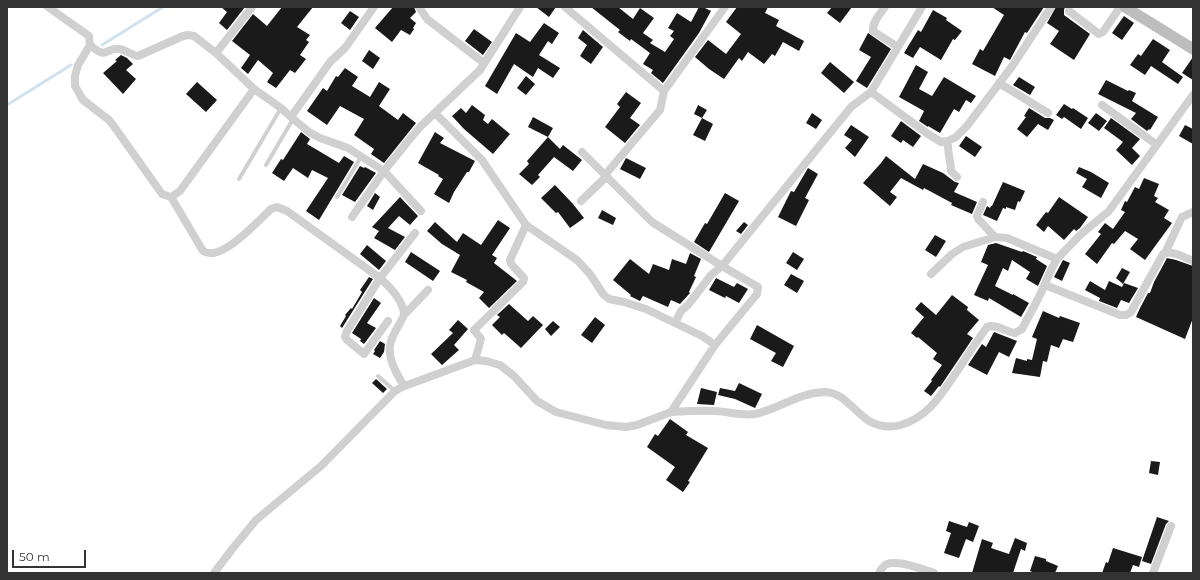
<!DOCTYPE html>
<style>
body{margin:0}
#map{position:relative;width:1200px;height:580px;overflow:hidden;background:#fff;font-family:Montserrat,sans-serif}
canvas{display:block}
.frame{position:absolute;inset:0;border:8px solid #333;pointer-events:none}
.scale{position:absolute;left:12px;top:550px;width:74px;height:18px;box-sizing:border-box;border:2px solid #333;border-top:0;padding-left:5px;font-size:12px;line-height:14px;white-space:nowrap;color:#333;-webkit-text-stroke:3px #fff;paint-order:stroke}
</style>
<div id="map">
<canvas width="1200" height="580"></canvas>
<div class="frame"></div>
<div class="scale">50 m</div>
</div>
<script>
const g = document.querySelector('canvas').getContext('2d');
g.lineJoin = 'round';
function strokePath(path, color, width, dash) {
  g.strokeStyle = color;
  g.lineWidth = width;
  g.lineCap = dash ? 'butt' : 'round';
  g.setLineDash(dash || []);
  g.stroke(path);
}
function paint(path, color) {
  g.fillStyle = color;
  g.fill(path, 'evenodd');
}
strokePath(new Path2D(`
 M102 45 163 7
 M7 105 71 65`), '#cfe2ee', 3);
paint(new Path2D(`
 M221 7H245L227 30 219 23 227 12Z
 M282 7H313L297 27 310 35 306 40 309 42 300 55 306 59 295 73 290 70 276 88 267 82 273 73 258 60 248 74 241 68 250 55 232 41 253 14 267 26Z
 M393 7H414L416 12 410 18 416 23 413 28 414 29 410 35 401 30 392 42 375 28Z
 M536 7H556L549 17Z
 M591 7H618L633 19 640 8 654 18 643 33 653 40 650 43 665 52 674 39 670 36 674 31 668 28 677 13 691 22 699 7H703L711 11 699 33 663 83 651 73 653 70 643 64 650 53 631 39 630 41 618 32 620 30Z
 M737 7H768L765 13 779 20 776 26 804 41 799 51 783 42 775 56 772 54 764 64 748 52 742 61 739 58 724 79 709 69 695 57 708 40 726 54 741 34 726 22Z
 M832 7H852L840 23 827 13Z
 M992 7H1044L1027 33 1025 32 1010 60 1004 57 995 76 972 64 980 49 983 51 1004 15Z
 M1056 7H1065L1064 10V15L1090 34 1074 60 1050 44 1059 31 1047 23Z
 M933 10 947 18 946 20 962 31 955 40 953 39 941 60 920 47 913 58 904 53 918 30 921 32Z
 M350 11 359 17 350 30 341 23Z
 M1124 16 1134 23 1122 40 1112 33Z
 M544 23 559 33 552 44 548 41 539 55 560 68 553 78 538 68 533 77 514 64 497 94 485 86 516 33 530 42Z
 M474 29 492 42 483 55 465 41Z
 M583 30 603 47 591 64 580 56 587 45 578 38Z
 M868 33 891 49 867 88 856 81 871 57 859 50Z
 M1153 39 1170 50 1162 62 1183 77 1178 84 1151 66 1145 75 1130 65 1138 54 1141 56Z
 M369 50 380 58 373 69 362 61Z
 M121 55 127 58 133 64 126 70 136 79 123 94 103 73 117 61 115 60Z
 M1193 57V80L1182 73Z
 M830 62 854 82 844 93 821 73Z
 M916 65 928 72 919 89 932 96 944 77 976 96 971 103 966 100 959 112 954 109 940 133 928 126V127L919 121 924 111 899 97Z
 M345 68 358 77 352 86 370 97 379 82 390 89 379 106 398 120 403 113 416 123 384 163 371 154 374 149 354 135 364 119 340 106 327 125 307 111 323 88 327 91 336 76 338 77Z
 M526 76 535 84 526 95 517 88Z
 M1019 77 1035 87 1030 95 1013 85Z
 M1106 80 1128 91 1129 90 1136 93 1132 101 1158 117 1150 130 1149 129 1147 131 1131 119 1136 113 1098 94Z
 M197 82 217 100 206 112 186 94Z
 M626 92 641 103 630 118 640 125 625 143 605 127 620 107 617 104Z
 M1064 104 1072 109 1073 108 1088 118 1081 129 1064 117 1062 119 1056 115Z
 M472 105 485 115 483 120 488 124 492 119 510 134 493 154 464 129 452 116 461 108 466 113Z
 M698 105 707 110 702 118 694 114Z
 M1029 108 1045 118H1050L1054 120 1048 130 1038 124 1027 137 1017 129 1026 117 1024 116Z
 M812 113 822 120 816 129 806 123Z
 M1096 113 1107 121 1099 131 1088 123Z
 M533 117 553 128 548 137 528 127Z
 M702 118 713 124 705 141 693 135Z
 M1111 118 1140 139 1132 148 1140 156 1132 165 1116 150 1123 142 1104 128Z
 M901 121 921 136 913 147 903 140 901 143 891 136Z
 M851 125 869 137 855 157 845 148 852 140 844 135Z
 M1185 125 1193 129V144L1179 136Z
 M301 132 310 139 307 144 329 157 339 163 344 156 354 162 319 220 306 211 328 178 312 170 308 178 293 168 284 181 272 173 281 159 283 160Z
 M435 132 444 138 440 143 475 161 469 172H467L454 192 449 203 434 194 443 179 438 176 439 175 418 163Z
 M966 136 982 147 975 157 959 146Z
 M548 137 560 149 563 145 582 160 573 171 554 157 538 175 540 177 532 185 519 174 529 164 527 161Z
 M886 156 915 179 923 164 943 173 955 182 959 183 954 192 977 202 972 214 951 205 952 203 924 188 923 190 901 178 890 192 897 197 890 206 863 183 881 163Z
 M626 158 646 168 640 179 620 169Z
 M360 166 364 168 365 167 376 173 355 202 342 195Z
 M1079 167 1091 172 1109 183 1101 198 1082 187 1087 179 1076 173Z
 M808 168 818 174 805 198 809 200 796 226 778 217 791 191 794 192Z
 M1144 178 1159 184 1154 196 1158 198 1155 202 1169 210 1164 218 1172 223 1145 260 1130 249 1138 239 1125 231 1114 244 1112 243 1097 264 1085 254 1101 234 1098 232 1105 223 1113 229 1125 212 1121 210 1125 201 1127 202 1135 187 1139 189Z
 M1003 182 1025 191 1020 202 1018 201 1015 210 1006 207V209L1003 208 997 221 983 215 987 206 990 208 991 206H992Z
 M555 185 573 204 584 218 570 228 558 212 556 213 541 198Z
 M375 193 380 197 373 210 367 206Z
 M725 193 739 201 709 252 694 242 705 223 707 224Z
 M400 197 418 216 410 225 399 216 388 228 405 237 395 250 374 238 379 231 372 227Z
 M1059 197 1088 217 1080 228 1076 231 1074 229 1064 240 1048 226 1044 232 1036 225 1046 212 1048 213Z
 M602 210 616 218 613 225 598 218Z
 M498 220 510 228 492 255 497 258 494 263 517 281 489 308 479 298 484 292 466 282 467 280 451 272 460 255 442 244 427 231 435 222 457 242 463 233 481 245Z
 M744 222 748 225 741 234 736 231Z
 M935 235 946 241 936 257 925 250Z
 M996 243 1022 252 1023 251 1037 257 1036 259 1047 266 1038 286 1026 279 1030 272 1012 260 1008 271 1003 268 995 286 1013 295V294L1029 303 1021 317 989 298 988 301 974 295 988 265 981 262 988 245Z
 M367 245 386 261 379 270 360 254Z
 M411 252 440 271 433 281 405 262Z
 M793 252 804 259 797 270 786 263Z
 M690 253 701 259 694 276 696 277 689 292 690 293 680 304 671 300 668 307 643 296 640 301 630 296 631 295 613 280 630 259 649 274 653 264 669 270 672 259 686 264Z
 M1167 258 1176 260 1193 266V318L1185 339 1136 317 1140 308 1148 293H1150L1154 282Z
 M1063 260 1070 263 1062 281 1054 277Z
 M1122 268 1130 272 1123 284 1116 278Z
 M791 274 804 281 797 293 784 285Z
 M369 277 373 279 342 328 340 326 346 316 345 315 351 308 352 309 362 292 360 290Z
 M716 278 734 287 737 283 748 289 739 303 726 296 725 298 709 290Z
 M1090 281 1105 290 1109 281 1122 287 1124 283 1138 288 1129 303 1121 300 1117 308 1099 301 1100 298 1085 290Z
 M952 295 968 307 967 310 979 320 967 334 973 338 942 384 940 387 939 386 931 396 924 391 932 381 931 380 942 365 933 359 937 353 918 337 917 338 911 333 924 317 915 309 921 302 936 315Z
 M374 298 381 303 367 323 376 328 364 344 360 341 361 339 352 333Z
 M509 304 528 321 533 316 543 325 521 348 504 333 502 335 492 325 500 317 497 315Z
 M1043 311 1059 318 1060 316 1080 323 1073 342 1063 339 1059 348 1051 345 1047 362 1043 361 1040 377 1012 373 1016 358 1027 361V359L1032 360 1037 339 1032 337Z
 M595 317 605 325 592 343 581 335Z
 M458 320 468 329 454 345 459 350 442 365 431 354 453 333 449 330Z
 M553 321 560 327 551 336 545 329Z
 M757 325 794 346 783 367 771 361 776 353 750 339Z
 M994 332 1017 341 1009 357 999 352 987 375 968 365 982 344 986 347Z
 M380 341 385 344 384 352 380 358 373 354 375 351 374 350Z
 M376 379 387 389 383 393 372 383Z
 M739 383 762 394 755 408 735 399 718 395 720 388 735 391Z
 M701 388 717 392 714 405 697 404Z
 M670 419 688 432 686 435 708 448 688 481 690 482 683 492 666 480 675 467 647 447 655 434 658 436Z
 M1151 461 1160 462 1158 475 1149 473Z
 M1157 517 1169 521 1166 524 1151 564 1142 561Z
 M949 521 967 527 969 522 979 526 973 542 966 539 959 558 944 553 951 533 946 531Z
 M1015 538 1027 543 1025 551 1021 549 1013 573H972L982 539 993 543 991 548 1009 554Z
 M1113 548 1142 557 1139 567 1133 565 1130 573H1102L1106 562 1108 563Z
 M1035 556 1046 559V561L1058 566 1055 573H1035L1030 571Z`), '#1a1a1a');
strokePath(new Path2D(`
 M266 165 293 119
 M239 179 281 108
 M337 197 361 157
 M378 376 395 391`), '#d0d0d0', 4);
strokePath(new Path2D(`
 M48 7 89 36 90 45 78 65 75 76V86L83 100 109 120 113 125 162 194 171 197 180 191 254 89 281 108 291 117
 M374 7 345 48 330 62 291 117 309 132 320 138 348 148 384 171 421 211
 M419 7 427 19 484 63
 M565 7 664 91 725 7
 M885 7C880 14 872 22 873 31L898 47
 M922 7 871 92 928 134 941 142 948 141 956 137 967 126 1013 65 1051 7
 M1069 11 1099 34 1103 32 1120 7
 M90 45C108 61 105 47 120 49 126 50 131 55 138 56L183 36 188 35 194 36 216 53 254 89
 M216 53 252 7
 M999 83 1048 113
 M1102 105 1157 145
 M435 113 482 160 526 225 510 260 511 264 524 278 523 282 474 330 481 339 475 360
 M948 141C947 152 951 161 951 171L957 177
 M582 152 605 175
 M171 197 203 251C221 263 259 220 271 209L277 207 287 211 380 278 347 331 345 337 347 340 364 354 388 321
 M581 201 607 176
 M983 202 977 216 978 219 995 237
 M352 217 384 171 409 140 421 126 480 70 520 7
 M526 225 577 260 590 274 603 294 609 299 624 302 646 309 675 323 681 311 688 305 711 275 722 266 652 222 605 175 660 110 664 91
 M1165 253 1182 217 1193 212
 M931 274 952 254 963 247 995 237 1007 238 1057 259
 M1045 285 1120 315H1126L1131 312 1163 254C1172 250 1184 257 1193 261
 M404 315 428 290
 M675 323 702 336 715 345
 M404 386C396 373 386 356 391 341 394 332 400 324 404 315 404 301 390 287 380 278L415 233
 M671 412C686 411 701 410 716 411 730 412 741 416 755 414 779 409 798 393 824 392 844 392 853 411 869 421 878 426 890 428 901 425 930 416 941 394 958 370 967 356 977 341 987 327 996 323 1006 332 1015 333L1022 329 1039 297 1052 268 1057 259 1080 235 1109 211 1193 95
 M214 573 233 548 256 520 321 466 395 391 402 387 475 360 486 361 500 365 514 376 537 401 556 412 606 425 626 427 637 425 671 412 715 345 757 294 758 287 722 266 851 107 871 92
 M879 573C881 569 883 566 887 564 899 560 923 569 934 573
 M1153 573 1171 526`), '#d0d0d0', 8);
strokePath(new Path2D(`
 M1125 7 1193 49`), '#bdbdbd', 11);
</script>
